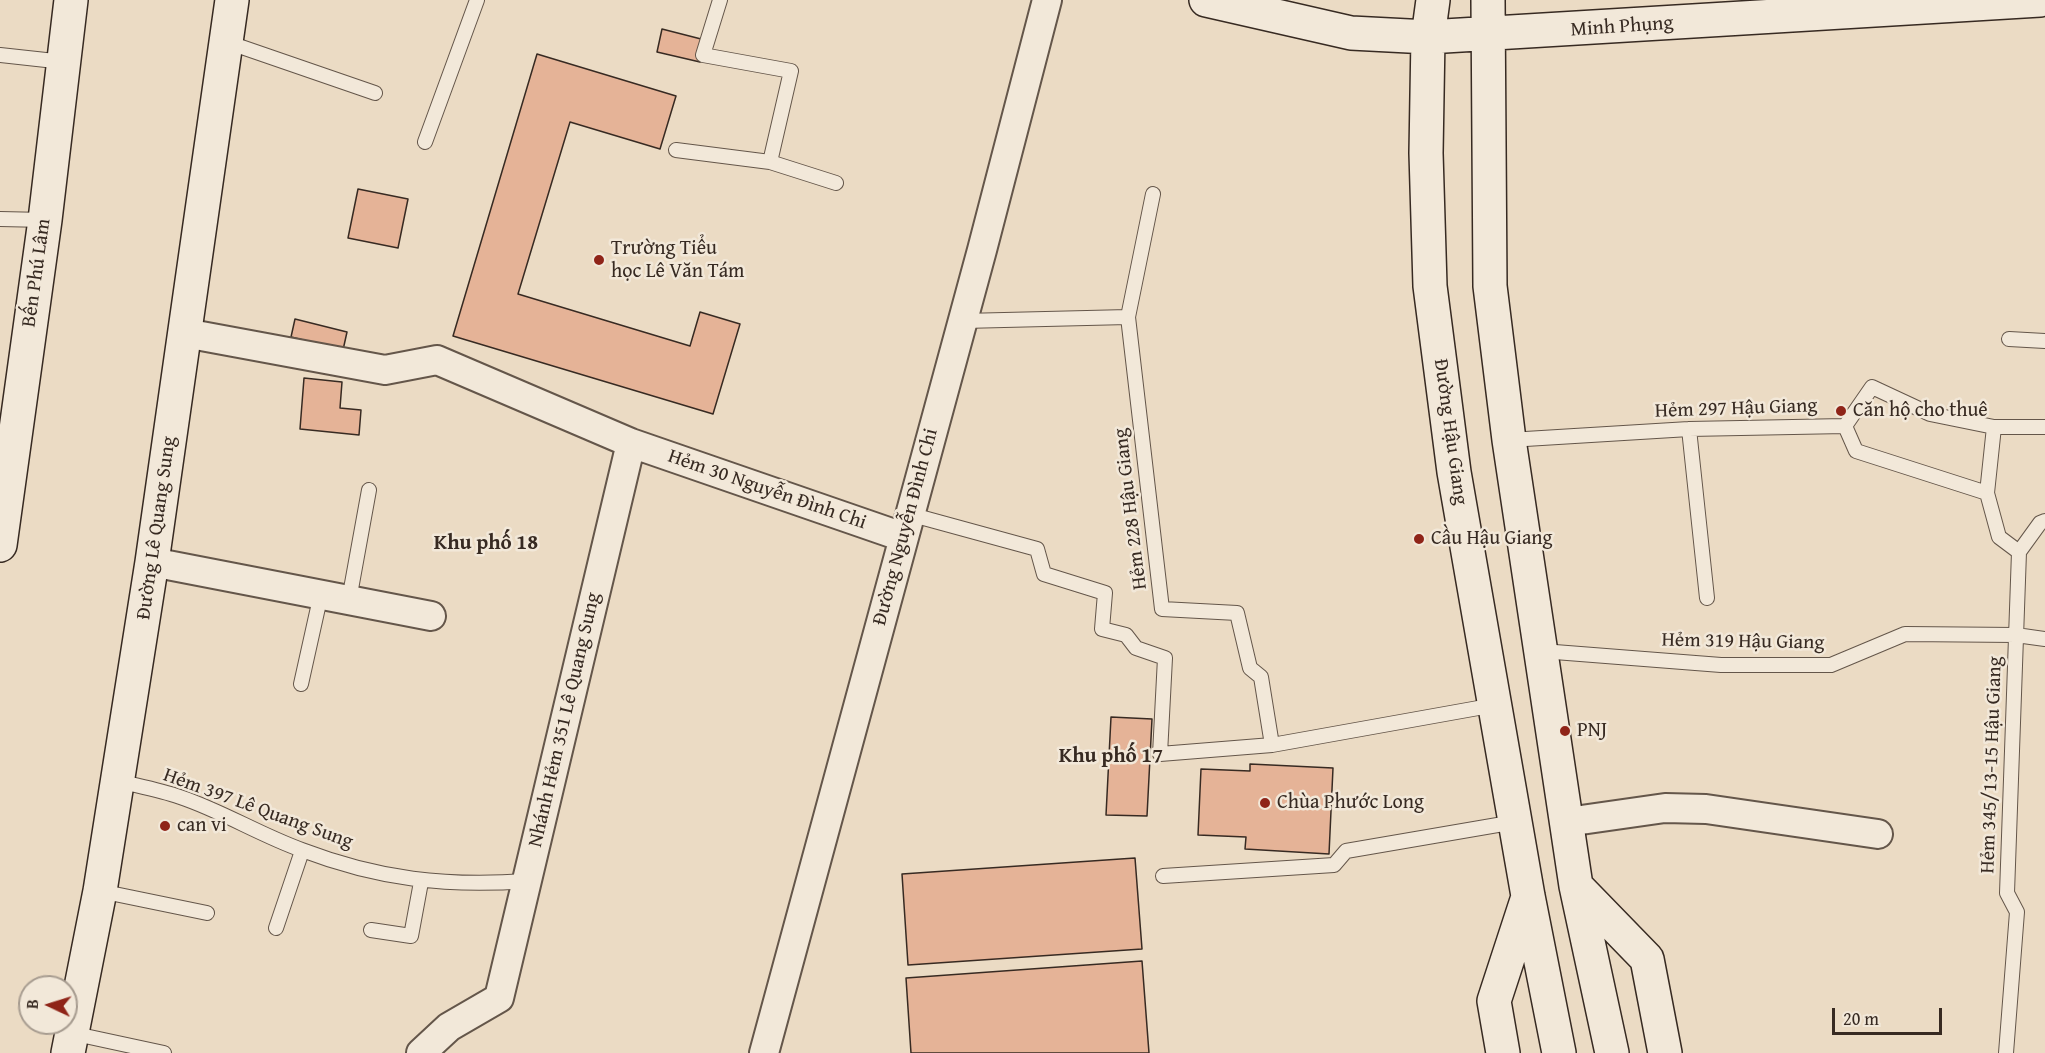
<!DOCTYPE html>
<meta charset="utf-8">
<style>
body{margin:0}
#map{position:relative;width:2045px;height:1053px;overflow:hidden;background:#ebdbc4;font-family:"Gentium Book Plus",serif}
canvas{display:block}
.north{position:absolute;left:18px;top:975px;width:60px;height:60px;box-sizing:border-box;background:#f2e8d9;border:2px solid #a79c90;border-radius:50%;rotate:274deg;font-size:16px;font-weight:700;line-height:24px;text-align:center;color:#372a22}
.north::after{content:'';display:block;margin:auto;width:21px;height:27px;background:#8f2418;clip-path:polygon(50% 0,100% 100%,50% 72%,0 100%)}
.scale{position:absolute;left:1832px;top:1008px;width:110px;height:27px;box-sizing:border-box;border:3px solid #372a22;border-top:0;padding-left:8px;font-size:18px;line-height:21px;white-space:nowrap;color:#372a22;-webkit-text-stroke:4px #f2e8d9;paint-order:stroke}
</style>
<div id="map">
<canvas width="2045" height="1053"></canvas>
<div class="north">B</div>
<div class="scale">20 m</div>
</div>
<script>
const g = document.querySelector('canvas').getContext('2d');
g.lineJoin = 'round';
function paint(path, color) {
  g.fillStyle = color;
  g.fill(path, 'evenodd');
}
function strokePath(path, color, width, dash) {
  g.strokeStyle = color;
  g.lineWidth = width;
  g.lineCap = dash ? 'butt' : 'round';
  g.setLineDash(dash || []);
  g.stroke(path);
}
function drawText(font, color, halo, rows, align = 'center') {
  g.font = font + ' "Gentium Book Plus",serif';
  g.lineWidth = 5;
  g.setLineDash([]);
  g.textBaseline = 'middle';
  g.strokeStyle = halo;
  g.fillStyle = color;
  for (const [text, x, y, turn = 0] of rows) {
    g.save();
    g.translate(x, y);
    g.rotate((+turn || 0) * Math.PI / 180);
    g.textAlign = isNaN(turn) ? turn : align;
    if (halo) g.strokeText(text, 0, 0);
    g.fillText(text, 0, 0);
    g.restore();
  }
}
const building = new Path2D(`
 M662 29 705 40 700 62 657 52Z
 M537 54 676 96 660 149 570 122 518 294 690 346 700 312 740 324 713 414 453 336Z
 M358 189 408 199 398 248 348 238Z
 M295 319 347 332 343 350 291 337Z
 M304 378 342 382 340 408 361 410 359 435 300 429Z
 M1111 717 1152 719 1147 816 1106 815Z
 M1250 764 1333 768 1329 854 1245 849 1246 837 1198 835 1201 769 1250 771Z
 M1135 858 1142 949 908 965 902 874Z
 M1142 961 1149 1053H911L906 978Z`);
paint(building, '#e5b397');
strokePath(building, '#372a22', 1.5);
const lane = new Path2D(`
 M720 0 703 55 791 71 770 162 836 183
 M227 42 375 93
 M0 55 64 62
 M425 142 477 0
 M676 150 770 162
 M1153 194 1128 317 1162 609 1237 613 1250 668 1261 677 1272 745 1495 705
 M0 219 45 220
 M963 321 1128 317
 M2009 339 2045 341
 M1845 426 1856 451 1987 493
 M1994 427 1987 493 1999 537 2019 552
 M1689 429 1707 598
 M1509 440 1689 429 1845 426 1872 387 1930 414 1994 427H2045
 M909 514 1037 549 1044 574 1105 593 1102 629 1126 635 1136 648 1165 658 1160 754 1272 745
 M349 600 369 490
 M1542 651 1721 665H1831L1905 634 2016 635 2045 639
 M301 684 321 594
 M118 781C138 786 160 790 180 797 222 811 260 835 302 850 378 879 446 887 527 881
 M1163 876 1334 865 1346 851 1515 822
 M100 891 207 913
 M276 928 302 851
 M371 930 411 936 421 882
 M71 1033 164 1053
 M2006 1053 2017 912 2007 893 2019 552 2040 523 2045 521`);
const street = new Path2D(`
 M185 333 385 370 437 360 631 443 903 537
 M152 562 431 616
 M1567 822 1665 808 1706 809 1878 834
 M421 1053 449 1027 499 998 631 443
 M764 1053 982 250 1047 0`);
const secondary = new Path2D(`
 M1206 0 1351 33 1428 37 2040 0
 M1433 0 1428 37 1426 153 1430 286 1454 472 1528 896 1559 1053
 M1488 0 1490 286 1509 440 1576 886 1612 1053
 M0 545 45 220 71 0
 M1576 886 1647 959 1665 1053
 M68 1053 100 891 152 562 232 0
 M1503 1053 1494 1001 1528 897`);
strokePath(lane, '#64564a', 16);
strokePath(street, '#64564a', 32);
strokePath(secondary, '#372a22', 36);
strokePath(lane, '#f2e8d9', 14);
strokePath(street, '#f2e8d9', 28);
strokePath(secondary, '#f2e8d9', 33);
for (const [x, y, r, color] of [
 [599,260,6,"#8f2418"],
 [1841,411,6,"#8f2418"],
 [1419,539,6,"#8f2418"],
 [1565,731,6,"#8f2418"],
 [1265,803,6,"#8f2418"],
 [165,826,6,"#8f2418"]
]) {
  const dot = new Path2D();
  dot.arc(x, y, r, 0, 2 * Math.PI);
  g.fillStyle = color;
  g.fill(dot);
  strokePath(dot, '#f2e8d9', 2);
}
drawText('20px', '#372a22', '#f2e8d9', [
 ["Minh Phụng",1622,27,-4],
 ["Bến Phú Lâm",37,273,-82],
 ["Hẻm 297 Hậu Giang",1736,409,-2],
 ["Đường Hậu Giang",1450,432,82],
 ["Hẻm 30 Nguyễn Đình Chi",767,490,19],
 ["Hẻm 228 Hậu Giang",1131,509,-97],
 ["Đường Nguyễn Đình Chi",906,527,-75],
 ["Đường Lê Quang Sung",157,528,-82],
 ["Hẻm 319 Hậu Giang",1743,642,1],
 ["Nhánh Hẻm 351 Lê Quang Sung",565,720,-77],
 ["Hẻm 345/13-15 Hậu Giang",1992,765,-88],
 ["Hẻm 397 Lê Quang Sung",258,809,20]
]);
drawText('20px', '#372a22', '#f2e8d9', [
 ["Trường Tiểu",611,249],
 ["học Lê Văn Tám",611,272],
 ["Căn hộ cho thuê",1853,411],
 ["Cầu Hậu Giang",1431,539],
 ["PNJ",1577,731],
 ["Chùa Phước Long",1277,803],
 ["can vi",177,826]
], 'left');
drawText('bold 21px', '#372a22', '#f2e8d9', [
 ["Khu phố 18",486,544],
 ["Khu phố 17",1111,757]
]);
</script>
